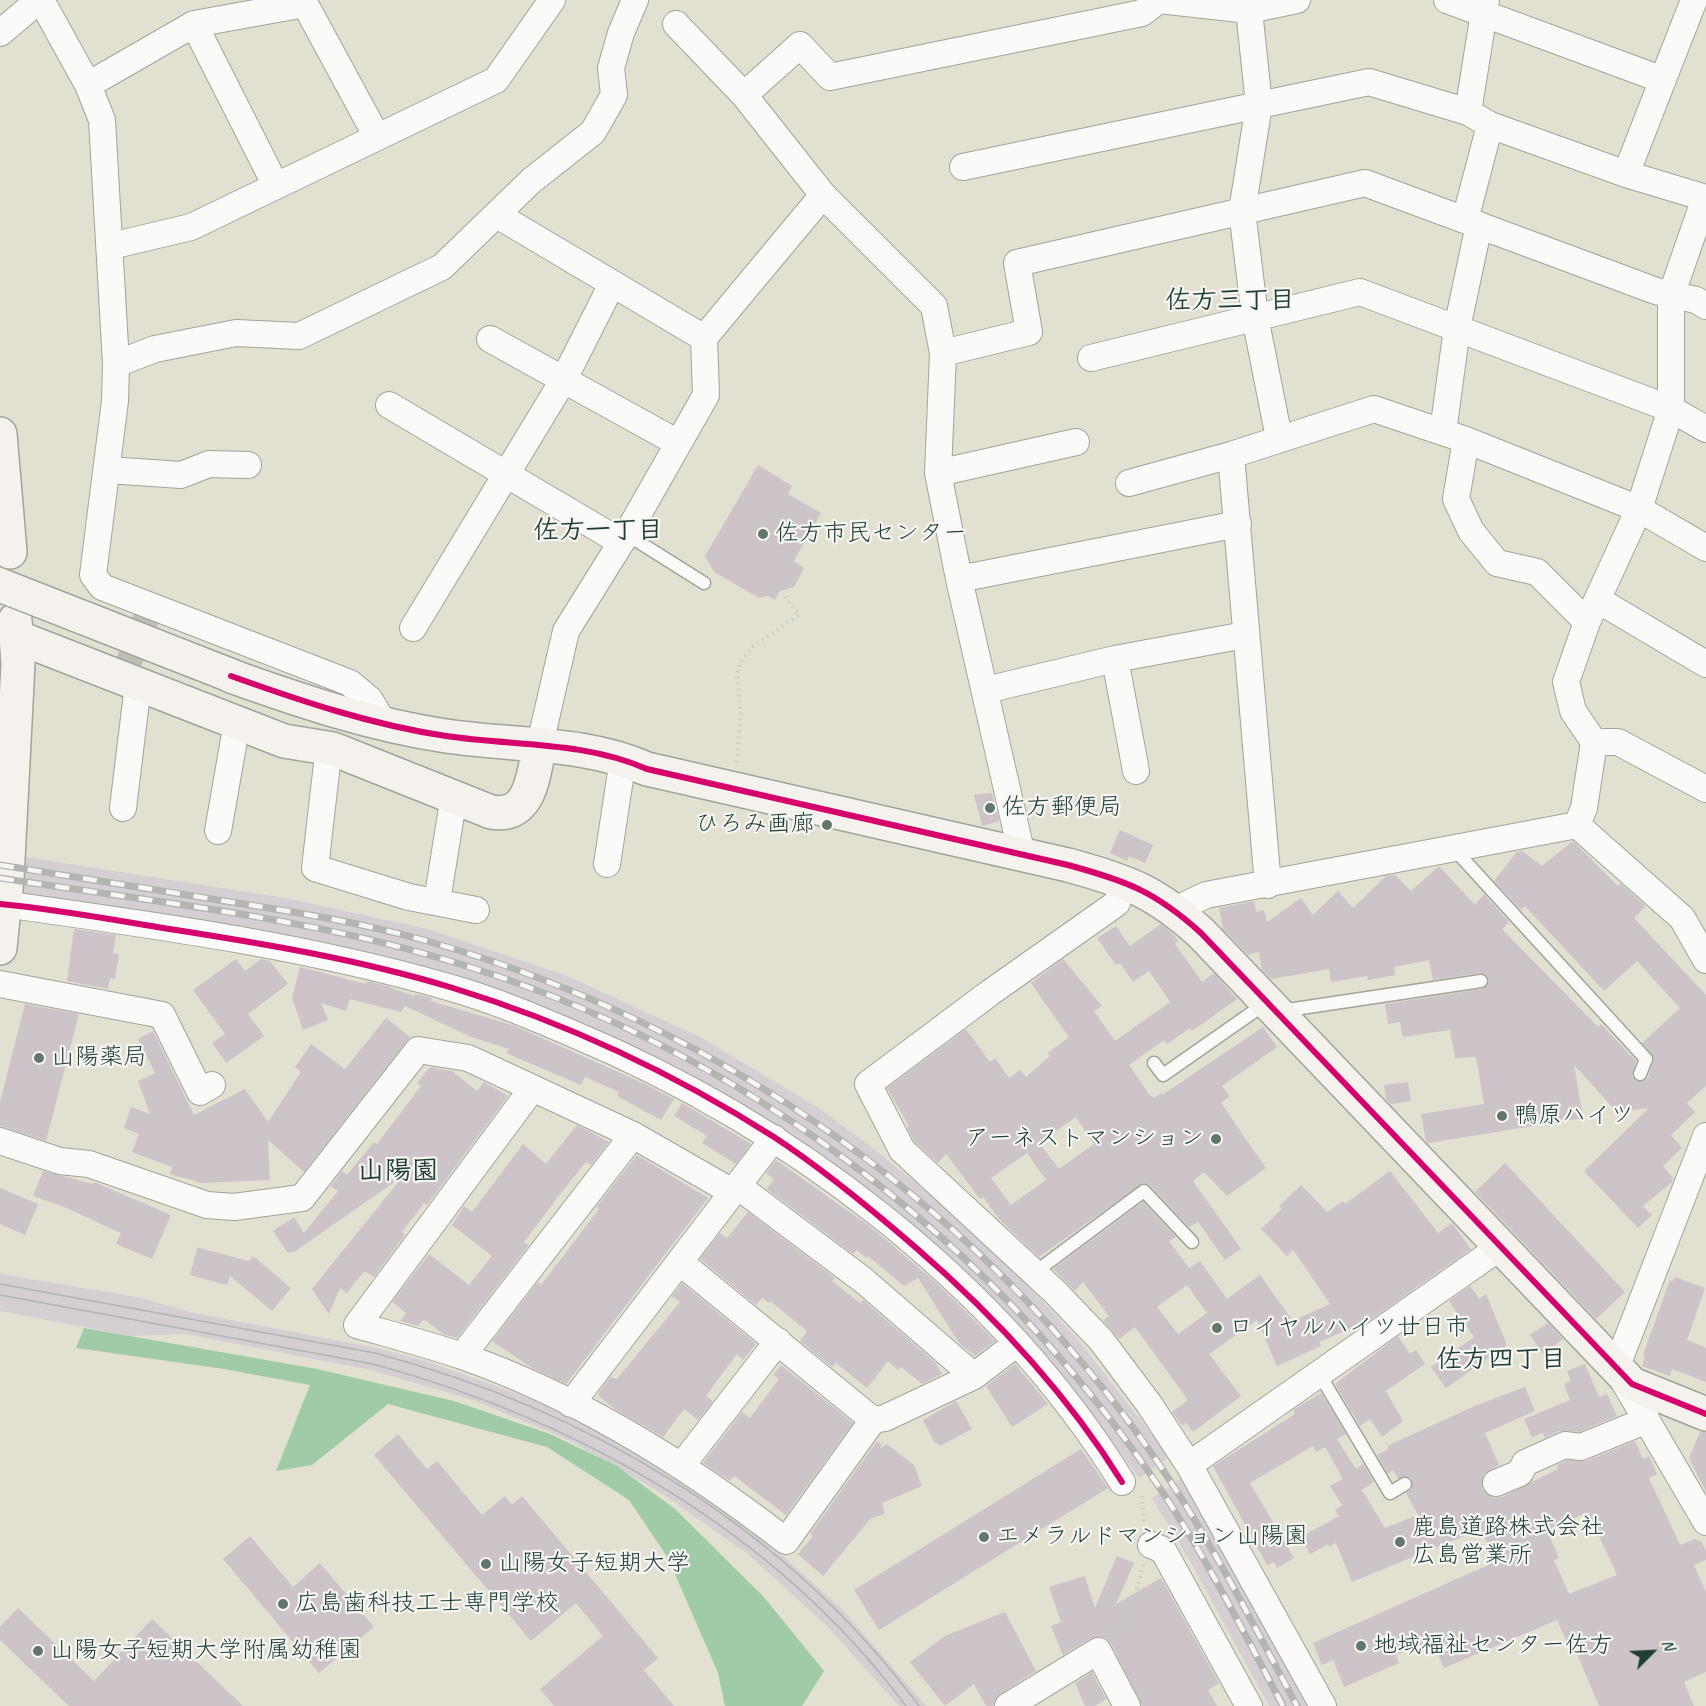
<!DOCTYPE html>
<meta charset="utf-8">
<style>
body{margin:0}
#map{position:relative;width:1706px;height:1706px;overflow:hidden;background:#e2e0d1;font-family:Caveat,sans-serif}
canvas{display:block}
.north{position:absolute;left:1622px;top:1622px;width:60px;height:60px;-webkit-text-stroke:4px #f6f6f2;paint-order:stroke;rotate:66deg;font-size:16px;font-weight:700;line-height:24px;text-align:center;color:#1f3d34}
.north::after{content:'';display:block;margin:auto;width:21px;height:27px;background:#1f3d34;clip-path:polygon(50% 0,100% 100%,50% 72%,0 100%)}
</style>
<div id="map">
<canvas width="1706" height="1706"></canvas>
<div class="north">N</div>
</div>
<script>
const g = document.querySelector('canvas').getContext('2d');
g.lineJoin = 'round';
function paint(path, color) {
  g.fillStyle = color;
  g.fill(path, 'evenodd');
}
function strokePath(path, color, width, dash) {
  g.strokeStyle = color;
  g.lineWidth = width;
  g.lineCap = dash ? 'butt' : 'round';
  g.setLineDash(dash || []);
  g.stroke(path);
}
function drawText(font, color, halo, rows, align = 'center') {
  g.font = font + ' Caveat,"Klee One",sans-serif';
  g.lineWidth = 4.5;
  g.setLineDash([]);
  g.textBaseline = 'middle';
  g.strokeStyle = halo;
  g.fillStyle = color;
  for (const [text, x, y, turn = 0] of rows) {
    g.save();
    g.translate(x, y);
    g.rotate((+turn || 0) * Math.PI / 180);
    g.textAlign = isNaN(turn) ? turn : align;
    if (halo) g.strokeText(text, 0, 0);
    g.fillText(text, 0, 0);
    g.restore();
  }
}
paint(new Path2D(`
 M0 853 285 898 428 929 567 976 700 1037 814 1105 865 1142 941 1203 1013 1269 1079 1341 1169 1457 1139 1478 1082 1402 881 1201 804 1144 683 1070 553 1010 418 965 326 943 0 890Z
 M0 1274 137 1297 190 1312 376 1348 429 1362 531 1399 580 1422 675 1475 763 1538 844 1611 926 1706H899L828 1627 749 1555 663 1494 571 1441 473 1400 371 1370 185 1334 131 1336 0 1311Z
 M1182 1478 1311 1706H1269L1189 1559 1152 1498Z`), '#d5ced3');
paint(new Path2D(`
 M84 1328 317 1369 454 1401 550 1434 617 1466 675 1509 763 1596 824 1671 802 1706H725L718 1673 668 1558 629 1500 547 1447 388 1404 312 1465 276 1471 310 1385 224 1369 76 1348Z`), '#a1cba7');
paint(new Path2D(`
 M758 465 792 486 788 494 821 513 794 561 804 568 794 587 780 591 775 600 768 596 759 598 714 572 705 556Z
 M992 793 999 821 982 826 974 795Z
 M1120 830 1153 845 1145 863 1129 856 1127 861 1110 853Z
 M1573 841 1618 886 1620 883 1646 906 1634 918 1706 995V1086L1687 1103 1695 1112 1671 1135 1682 1148 1663 1166 1673 1178 1672 1182 1643 1206 1652 1215 1638 1228 1584 1171 1649 1108 1617 1112 1574 1065 1583 1118 1428 1143 1426 1141 1421 1114 1484 1104 1476 1057 1455 1058 1450 1030 1403 1037 1400 1022 1388 1024 1385 1004 1482 989 1489 983 1487 975 1480 973 1433 980 1429 960 1394 967 1395 975 1368 980 1367 976 1331 982 1329 969 1271 979 1262 970 1259 952 1248 955 1223 929 1219 908 1254 901 1256 912 1264 910 1267 922 1301 898 1313 915 1338 891 1353 908 1386 876 1395 875 1411 891 1439 866 1475 905 1484 894 1509 922 1502 929 1598 1027 1601 1024 1636 1061 1632 1076 1636 1081 1642 1082 1648 1077 1654 1058 1642 1043 1680 1008 1637 961 1604 991 1525 906 1521 910 1494 881 1517 852 1522 851 1542 866Z
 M1161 924 1173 934 1178 941 1175 944 1202 982 1214 973 1237 999 1192 1031 1190 1028 1167 1044 1164 1040 1129 1065 1149 1094 1154 1098 1161 1093 1162 1095 1263 1027 1277 1047 1222 1086 1230 1096 1221 1103 1266 1168 1227 1196 1204 1172 1193 1181 1241 1249 1225 1260 1198 1222 1189 1227 1150 1185 1143 1183 1039 1257 999 1219 983 1197 980 1199 946 1154 938 1163 914 1141 907 1127 909 1126 887 1088 966 1029 990 1062 995 1058 1009 1078 1020 1070 1026 1077 1050 1056 1048 1053 1069 1037 1031 983 1063 959 1102 1006 1094 1011 1115 1041 1170 1002 1149 971 1133 982 1120 963 1116 965 1097 938 1116 926 1130 946ZM1076 1117 1094 1144 1059 1169 1039 1143ZM1027 1153 1046 1180 1011 1205 991 1178Z
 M74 929 116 935 113 953 119 954 115 979 110 978 108 989 67 981Z
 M236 959 245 971 261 959 270 961 288 984 248 1014 264 1036 226 1063 212 1043 225 1034 193 990Z
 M300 967 366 984 367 981 384 985 414 996 415 994 432 998 431 1001 515 1026 645 1084 674 1099 661 1120 617 1096 619 1092 585 1077 581 1085 506 1053 509 1049 471 1037 405 1006 401 1012 350 999 346 1011 321 1003 328 1020 303 1030 292 998Z
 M25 1004 79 1014 46 1141 0 1126V1102Z
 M386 1018 410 1037 304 1172 268 1140 270 1180 201 1183 170 1174 172 1167 132 1152 139 1134 124 1128 131 1107 150 1114 138 1081 155 1073 138 1039 153 1031 194 1115 245 1089 268 1122 301 1072 295 1067 311 1044 345 1069Z
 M430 1067 452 1071 477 1091 484 1082 508 1096 427 1205 424 1203 402 1232 405 1235 374 1277 364 1271 347 1293 340 1288 329 1314 312 1289 403 1176 294 1252H287L273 1231 294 1217 304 1233 338 1191 331 1186 342 1171 347 1175 374 1142 377 1144 421 1086 417 1083Z
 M1408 1082 1411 1101 1391 1104 1386 1099 1384 1085Z
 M682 1103 751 1144 736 1164 702 1143 707 1136 674 1116Z
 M577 1125 609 1142 591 1165 586 1162 564 1189 524 1242 529 1245 457 1338 443 1334 424 1319 418 1326 400 1321 406 1313 392 1302 429 1254 469 1285 492 1256 452 1225 464 1206 472 1212 523 1144 546 1164Z
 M637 1155 708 1198 566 1384 532 1368 492 1341 538 1282 541 1285 577 1238 599 1209 596 1207Z
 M776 1160 872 1228 940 1286 995 1341 975 1356 959 1343 918 1278 904 1286 868 1256 866 1258 857 1250 853 1254 767 1189 774 1179 766 1173Z
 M1505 1163 1625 1292 1596 1319 1475 1192Z
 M43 1171 93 1184 94 1182 171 1215 152 1259 116 1244 121 1233 64 1207 33 1196Z
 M1390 1171 1438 1233 1452 1223 1471 1249 1356 1330 1354 1327 1319 1342 1321 1346 1277 1366 1257 1320 1209 1354 1241 1396 1193 1432 1186 1423 1182 1426 1172 1412 1188 1400 1135 1327 1119 1339 1103 1320 1109 1316 1083 1282 1075 1291 1053 1269 1143 1202 1176 1237 1169 1241 1189 1268 1200 1261 1227 1299 1260 1275 1293 1321 1330 1304 1293 1250 1287 1256 1261 1229 1282 1209 1279 1206 1301 1185 1327 1212 1343 1201 1345 1204ZM1187 1285 1207 1313 1178 1334 1157 1307Z
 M0 1188 38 1204 25 1235 0 1224Z
 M748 1212 835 1278 832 1281 860 1303 863 1300 936 1363 942 1374 922 1384 901 1367 898 1370 888 1361 867 1388 836 1363 832 1367 800 1341 807 1331 770 1301 769 1303 762 1298 756 1305 700 1259 720 1233 727 1238Z
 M195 1247 249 1261 253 1256 291 1288 272 1311 230 1276 227 1285 190 1275 197 1249Z
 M1675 1277 1705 1288 1687 1340 1706 1348V1382L1672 1369 1670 1376 1642 1366 1645 1356 1643 1355 1670 1280 1673 1281Z
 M682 1283 756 1344 743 1360 737 1354 706 1396 713 1401 698 1420 684 1409 663 1437 616 1410 599 1396V1392L610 1377 617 1379 680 1302 672 1296Z
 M1470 1286 1479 1299 1486 1294 1507 1345 1446 1388 1431 1367 1474 1337 1449 1301Z
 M1548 1323 1563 1339 1543 1354 1530 1335Z
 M1398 1336 1410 1354 1416 1350 1425 1364 1386 1391 1403 1421 1382 1437 1370 1419 1360 1426 1335 1384Z
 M1015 1364 1048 1404 1012 1427 986 1386Z
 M1585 1364 1599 1397 1607 1394 1617 1416 1579 1432 1559 1431 1545 1438 1543 1433 1532 1437 1524 1419 1570 1400 1564 1384 1571 1381 1567 1371Z
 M781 1365 853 1423 786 1515 734 1476 730 1481 703 1463 742 1412 750 1418 779 1379 773 1375Z
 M1525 1387 1535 1411 1485 1433 1499 1465 1484 1474 1482 1489 1494 1498 1502 1497 1558 1469 1557 1465 1567 1460 1587 1461 1635 1441 1643 1459 1649 1456 1657 1474 1649 1478 1680 1545 1695 1539 1702 1542 1706 1551V1560L1694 1565 1706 1592V1672L1684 1682 1694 1706H1599L1577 1654 1573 1655 1557 1620 1444 1668 1432 1640 1396 1655 1399 1663 1344 1687 1333 1660 1322 1665 1313 1643 1495 1562 1481 1529 1352 1582 1336 1543 1329 1547 1328 1544 1310 1554 1301 1537 1339 1516 1335 1510 1342 1505 1330 1486 1343 1479 1325 1447 1316 1452 1313 1446 1250 1483 1294 1558 1277 1568 1274 1562 1267 1565 1213 1466 1295 1414 1293 1410 1321 1393 1346 1434 1337 1439 1356 1469 1363 1464 1374 1482 1362 1490 1385 1528 1418 1515 1406 1493 1412 1487V1479L1405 1476 1398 1479 1393 1470 1388 1474 1377 1455 1389 1449 1387 1446 1477 1405ZM1588 1512 1617 1575 1569 1594 1554 1560 1559 1558 1548 1533 1560 1528 1559 1525Z
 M956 1401 972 1429 940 1446 934 1442 923 1420Z
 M1700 1432H1706V1492L1689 1458Z
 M398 1434 427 1469 437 1461 482 1515 505 1496 512 1505 522 1496 658 1658 644 1670 674 1706H554L540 1689 603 1636 576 1603 531 1641 374 1455Z
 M877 1441 882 1445 879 1449 887 1444 914 1465 922 1486 882 1503 885 1514 871 1518 823 1576 798 1554 813 1536 810 1534Z
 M1081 1449 1108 1488 879 1630 854 1590Z
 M250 1536 293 1587 320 1563 374 1627 319 1673 223 1559Z
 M1117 1556 1134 1563 1116 1604 1161 1578 1219 1683 1208 1690 1217 1706H1142L1111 1644 1105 1638H1091L1063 1655 1051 1626 1061 1622 1049 1587 1085 1576 1095 1608Z
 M18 1608 94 1681 152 1619 243 1706H69L0 1640V1627Z
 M1005 1612 1036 1671 1000 1694 993 1706H986L974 1684 945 1706 910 1662 945 1636Z
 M1092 1672 1106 1699 1095 1706H1085L1075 1683Z`), '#ccc4c8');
strokePath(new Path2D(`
 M125 672 148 614`), '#bbbfb2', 26, [26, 13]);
const lane = new Path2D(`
 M626 534 704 583
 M1455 850 1646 1059 1640 1074
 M1281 1011 1481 981
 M1154 1063 1163 1075 1266 1003
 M1034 1273 1144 1191 1192 1242
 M1320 1375 1390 1493 1405 1484`);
const street = new Path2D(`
 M41 0 88 85 102 120 116 364 115 401 93 575 102 587 350 683 370 700 384 724
 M1159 0 1249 10 1297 0
 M1252 0 1249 10 1259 105 1242 211 1255 317 1279 438
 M1447 0 1663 80
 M194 24 276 186
 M676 24 744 95 823 195 934 306 943 353 938 473 959 579 1022 855
 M0 33 39 0
 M88 85 194 24 305 4 377 137
 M744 95 800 45 830 77 1142 13 1159 0
 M1468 112 1486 0
 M963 167 1369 82 1468 112 1490 125 1626 174 1706 198
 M1626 174 1694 0
 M497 215 704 338
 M1465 220 1490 125
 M111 246 191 227 496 80 552 0
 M490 339 678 443
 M943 353 1029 332 1017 263 1365 183 1656 291 1696 300 1706 306
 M1091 358 1360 292 1671 409 1706 429
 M116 364 155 349 236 333 299 336 442 267 531 181 593 132 614 95 611 68 621 33 635 0
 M389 405 621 542
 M1443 432 1457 328 1479 225
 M1466 440 1456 499 1471 531 1497 563 1537 572 1587 622
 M1231 455 1268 885
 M108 470 181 475 209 464 248 465
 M938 473 1076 442
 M1129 483 1231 455 1374 409 1466 440 1639 509 1706 548
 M959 579 1238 524
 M1598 600 1706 664
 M413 628 564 379 612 284
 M1115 659 1136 771
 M986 690 1115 659 1245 635
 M1594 742H1618L1706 789
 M540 744 566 631 632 525 706 395 704 338 823 195
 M333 749 328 755 315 868 409 897 476 910
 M123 808 138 685
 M1577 825 1682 918 1706 960
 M218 831 235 734 234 722
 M607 864 623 759
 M1124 881 1117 903 991 992 868 1084 902 1150 1055 1292 1101 1340 1149 1404 1189 1465 1323 1706
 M437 901 454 796
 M4 904C153 925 303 945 448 987 491 999 531 1016 571 1033 788 1124 997 1280 1122 1482
 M1175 910 1206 895 1577 825 1584 808 1594 742 1573 711 1566 682 1587 622 1639 509 1671 409V296L1705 198
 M0 984 162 1015 200 1092 212 1085
 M532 1089 357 1325C392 1335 427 1344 462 1356 579 1397 688 1465 786 1541L873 1420 885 1418 974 1376 1016 1344
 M1706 1136 1616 1368 1706 1522
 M0 1141 60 1161 89 1164 207 1205 234 1207 302 1198 418 1050 468 1058 633 1135 727 1189 739 1187 863 1280 974 1376
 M681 1263 873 1420
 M462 1356 633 1135
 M571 1404 774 1138
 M682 1465 778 1341
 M1189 1465 1500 1247
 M1496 1483 1520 1473 1525 1463 1565 1445 1581 1447 1647 1420
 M1151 1545 1163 1550 1249 1706
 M1008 1706 1098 1651 1127 1706`);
const secondary = new Path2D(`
 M0 434 10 552
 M17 637 284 741 333 749 491 812C532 819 533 774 540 744
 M153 645 250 683
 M231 676C301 701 372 725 446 736 513 746 583 741 647 769L1068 865C1127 881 1156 892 1201 933L1632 1384 1706 1414
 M0 948 7 879 18 664 15 620`);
strokePath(lane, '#a1a49a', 15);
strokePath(street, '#a1a49a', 28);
strokePath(secondary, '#a1a49a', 36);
strokePath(new Path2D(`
 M737 762 741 714 737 676 740 663 752 647 799 615 783 593
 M1142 1496 1144 1524
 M1114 1635 1128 1625 1143 1565`), '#c8cbc7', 4, [1.5, 4.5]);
strokePath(lane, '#fbfaf8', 12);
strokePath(street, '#fbfaf8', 26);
strokePath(secondary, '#f5f2ee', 33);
strokePath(new Path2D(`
 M0 1284 375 1353C589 1410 786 1527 919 1706
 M0 1295 373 1364C579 1420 776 1532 906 1706`), '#b2b5b2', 1.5);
const rail = new Path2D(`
 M0 865C73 877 146 888 218 900 289 911 359 922 427 941 723 1025 985 1210 1159 1464 1211 1541 1253 1624 1297 1706
 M0 878C141 900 285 915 422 953 716 1033 971 1219 1146 1468 1199 1543 1240 1625 1283 1706`);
strokePath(rail, '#b2b5b2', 7);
strokePath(rail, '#f6f6f2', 4.5, [14]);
const secondaryBridge = new Path2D(`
 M0 585 153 645`);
strokePath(secondaryBridge, '#a1a49a', 36, []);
strokePath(secondaryBridge, '#f5f2ee', 33);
strokePath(new Path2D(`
 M231 676C301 701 372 725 446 736 513 746 583 741 647 769L1068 865C1127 881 1156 892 1201 933L1632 1384 1706 1414
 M0 904C54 909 109 919 163 928 260 943 358 959 453 988 564 1022 675 1074 774 1137 823 1169 870 1208 914 1246 994 1315 1066 1392 1122 1482`), '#d6006c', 6);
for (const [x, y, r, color] of [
 [763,534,6,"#63766b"],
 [990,808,6,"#63766b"],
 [827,825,6,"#63766b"],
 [39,1058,6,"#63766b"],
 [1502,1116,6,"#63766b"],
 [1216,1139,6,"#63766b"],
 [1217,1328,6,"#63766b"],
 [984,1537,6,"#63766b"],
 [1400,1542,6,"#63766b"],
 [486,1564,6,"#63766b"],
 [283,1604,6,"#63766b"],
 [1361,1646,6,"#63766b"],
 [38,1651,6,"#63766b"]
]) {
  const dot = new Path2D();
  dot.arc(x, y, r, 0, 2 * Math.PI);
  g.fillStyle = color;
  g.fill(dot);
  strokePath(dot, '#f6f6f2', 2);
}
drawText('24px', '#1f3d34', '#f6f6f2', [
 ["佐方市民センター",775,534],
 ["佐方郵便局",1002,808],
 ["ひろみ画廊",815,825,"right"],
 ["山陽薬局",51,1058],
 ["鴨原ハイツ",1514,1116],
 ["アーネストマンション",1204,1139,"right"],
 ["ロイヤルハイツ廿日市",1229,1328],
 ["鹿島道路株式会社",1412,1528],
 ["広島営業所",1412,1556],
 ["エメラルドマンション山陽園",996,1537],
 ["山陽女子短期大学",498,1564],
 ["広島歯科技工士専門学校",295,1604],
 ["地域福祉センター佐方",1373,1646],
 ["山陽女子短期大学附属幼稚園",50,1651]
], 'left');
drawText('bold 26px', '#1f3d34', '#f6f6f2', [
 ["佐方三丁目",1230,301],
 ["佐方一丁目",598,531],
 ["佐方四丁目",1501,1360]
]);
drawText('bold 27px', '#1f3d34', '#f6f6f2', [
 ["山陽園",398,1172]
]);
</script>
